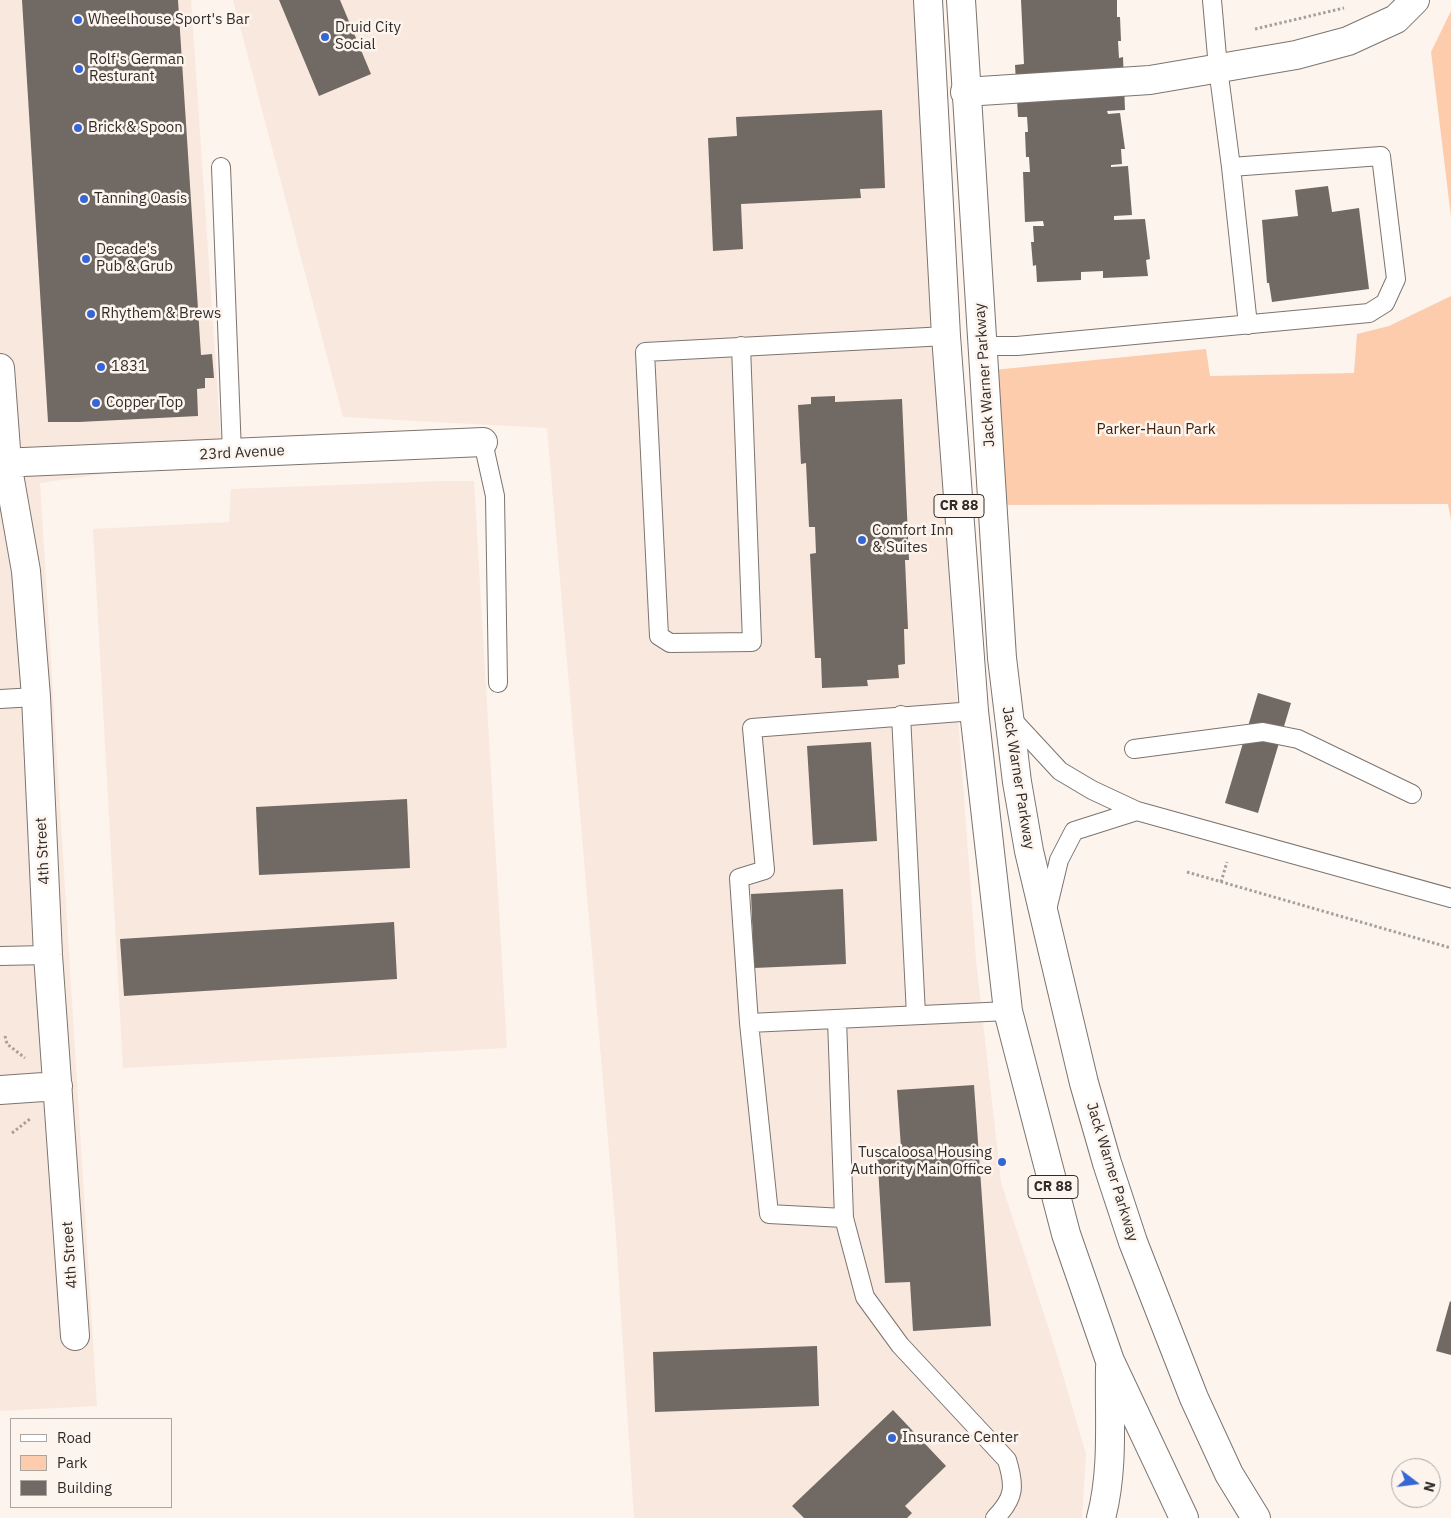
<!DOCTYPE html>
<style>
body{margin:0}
#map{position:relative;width:1451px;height:1518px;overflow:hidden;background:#fdf4ee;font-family:"IBM Plex Sans",sans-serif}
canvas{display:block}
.legend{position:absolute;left:10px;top:1418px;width:162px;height:90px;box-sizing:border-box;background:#fdf4ee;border:1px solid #aba4a0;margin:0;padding:6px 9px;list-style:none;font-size:15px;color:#2f2c2a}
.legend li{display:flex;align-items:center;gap:10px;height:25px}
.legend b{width:25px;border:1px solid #aba4a0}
.north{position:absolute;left:1391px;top:1458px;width:50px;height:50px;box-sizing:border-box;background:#fdf4ee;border:1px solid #aba4a0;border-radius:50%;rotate:105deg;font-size:14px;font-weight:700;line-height:20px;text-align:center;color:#2f2c2a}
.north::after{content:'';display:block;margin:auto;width:18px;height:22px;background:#3665d5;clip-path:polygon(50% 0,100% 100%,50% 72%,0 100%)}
</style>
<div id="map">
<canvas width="1451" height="1518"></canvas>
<ul class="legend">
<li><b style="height:6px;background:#fff"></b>Road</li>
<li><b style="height:14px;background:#fcccad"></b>Park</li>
<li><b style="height:14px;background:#716964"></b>Building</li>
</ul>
<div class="north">N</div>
</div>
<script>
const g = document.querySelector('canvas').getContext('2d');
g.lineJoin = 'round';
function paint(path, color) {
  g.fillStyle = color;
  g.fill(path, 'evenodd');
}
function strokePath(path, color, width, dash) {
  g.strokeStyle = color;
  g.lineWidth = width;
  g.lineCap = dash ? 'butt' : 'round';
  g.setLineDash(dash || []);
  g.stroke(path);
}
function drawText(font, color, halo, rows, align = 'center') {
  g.font = font + ' "IBM Plex Sans",sans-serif';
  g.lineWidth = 5;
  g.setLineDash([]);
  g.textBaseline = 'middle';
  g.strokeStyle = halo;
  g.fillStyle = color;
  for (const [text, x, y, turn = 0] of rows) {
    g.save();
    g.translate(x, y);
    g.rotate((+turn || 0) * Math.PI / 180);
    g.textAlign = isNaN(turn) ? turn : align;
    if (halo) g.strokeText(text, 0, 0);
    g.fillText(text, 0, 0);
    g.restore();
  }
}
paint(new Path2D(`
 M0 0H191L222 457 40 483 97 1406 0 1411Z
 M233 0H916L955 676 976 960 1001 1182 1055 1348 1086 1454 1082 1518H634L615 1221 547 428 343 417Z
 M443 481H474L507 1048 123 1068 93 529 229 522 231 489Z`), '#f9e8de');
paint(new Path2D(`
 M1451 11V217L1431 52Z
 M1451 296V520L1448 504 981 505 973 372 1206 349 1210 376 1354 373 1357 334 1389 326Z`), '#fcccad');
paint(new Path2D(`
 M22 0H178L201 355 212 354 214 378H205V388L197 389 198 416 79 422H48Z
 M279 0H340L371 74 319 96Z
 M1021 0H1117V17H1120L1121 41H1118L1119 58 1123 57 1125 110 1107 111 1108 114 1120 113 1125 149H1121L1122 164 1111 165V167L1128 166 1132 215 1114 216V220L1145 219 1150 259 1146 260 1148 276 1103 278V271L1081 272V280L1037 282 1036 265 1033 266 1031 242H1034L1033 226H1044L1043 221 1025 222 1023 172H1030L1029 157H1026L1025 132H1028L1027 117H1018L1015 65 1024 64Z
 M882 110 885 188 860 189 861 198 741 204 743 249 713 251 708 138 737 136 736 117Z
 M1328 186 1332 212 1359 208 1369 289 1272 302 1269 283H1267L1262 220 1298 216 1295 190Z
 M835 396V402L902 399 909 560H905L908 629H904L905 664 898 665 899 678 867 680 868 686 822 688 821 658H815L810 554 816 553 815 527H809L806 463 801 464 798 405 811 404V397Z
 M1258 693 1291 703 1258 813 1225 803Z
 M871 742 877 841 813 845 807 746Z
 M407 799 410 868 259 875 256 807Z
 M843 889 846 964 754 968 751 894Z
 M394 922 397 979 124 996 120 939Z
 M974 1085 991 1326 913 1331 910 1282 885 1283 877 1150 901 1148 897 1090Z
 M1450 1301 1451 1302V1355L1436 1351Z
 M817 1346 819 1406 655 1412 653 1352Z
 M893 1410 946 1466 905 1506 912 1513 907 1518H804L792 1506Z`), '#716964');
const lane = new Path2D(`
 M1212 0 1218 68 1231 167
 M221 167 232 453
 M741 346 752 642 670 643 659 636 645 352 946 336
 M984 346H1017L1369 313 1385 303 1396 279 1381 156 1231 167 1248 325
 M483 442 495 496 498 683
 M0 699 36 697
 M901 715 916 1015
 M1010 717 1060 771 1092 790 1137 811 1451 898
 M1134 749 1263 732 1298 739 1412 794
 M1047 910 1059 860 1074 831 1137 811
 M0 956 48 955
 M837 1019 844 1218 865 1297 900 1345 1007 1460C1015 1486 1015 1498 995 1518
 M749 1023 1008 1011
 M844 1218 769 1214 749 1023 739 878 765 870 752 728 974 711`);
const street = new Path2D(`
 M965 92 1150 80 1296 55 1348 41 1396 19 1415 0
 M0 368 7 463 26 571 36 697 48 955 75 1336
 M0 463 483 442
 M0 1090 58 1086`);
const primary = new Path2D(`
 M928 0 946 336 974 711 1008 1011 1066 1234 1110 1361 1184 1518
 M961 0 1002 658 1017 782 1029 851 1084 1083 1107 1163 1133 1242 1194 1398 1229 1474 1256 1518
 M1101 1518C1114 1470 1109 1416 1110 1367`);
strokePath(lane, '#7c746f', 20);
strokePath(street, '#7c746f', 30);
strokePath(primary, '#7c746f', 30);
strokePath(new Path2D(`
 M1255 29 1344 8
 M1187 872 1451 948
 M1221 882 1227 862
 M5 1036 7 1044 25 1058
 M12 1133 30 1119`), '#a6a09c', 3, [2.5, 2.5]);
strokePath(lane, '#fff', 18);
strokePath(street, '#fff', 28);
strokePath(primary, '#fff', 28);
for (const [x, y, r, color] of [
 [78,20,5,"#3665d5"],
 [325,37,5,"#3665d5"],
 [79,69,5,"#3665d5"],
 [78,128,5,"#3665d5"],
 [84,199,5,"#3665d5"],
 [86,259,5,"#3665d5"],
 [91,314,5,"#3665d5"],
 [101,367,5,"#3665d5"],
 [96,403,5,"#3665d5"],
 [862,540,5,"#3665d5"],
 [1002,1162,5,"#3665d5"],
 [892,1438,5,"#3665d5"]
]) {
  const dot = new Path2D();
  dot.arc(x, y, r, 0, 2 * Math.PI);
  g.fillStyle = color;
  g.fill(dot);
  strokePath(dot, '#fdf4ee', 2);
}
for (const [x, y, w] of [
 [959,506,50],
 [1053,1187,50]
]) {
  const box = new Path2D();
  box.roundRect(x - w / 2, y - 11.5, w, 23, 4);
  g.fillStyle = '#fdf4ee';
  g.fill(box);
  strokePath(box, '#2f2c2a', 1);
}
drawText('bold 14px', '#2f2c2a', null, [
 ["CR 88",959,506],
 ["CR 88",1053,1187]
]);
drawText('15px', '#2f2c2a', '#fdf4ee', [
 ["Wheelhouse Sport's Bar",88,20],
 ["Druid City",335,28],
 ["Social",335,45],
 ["Rolf's German",89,60],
 ["Resturant",89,77],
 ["Brick & Spoon",88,128],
 ["Tanning Oasis",94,199],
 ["Decade's",96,250],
 ["Pub & Grub",96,267],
 ["Rhythem & Brews",101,314],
 ["1831",111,367],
 ["Copper Top",106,403],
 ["Comfort Inn",872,531],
 ["& Suites",872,548],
 ["Tuscaloosa Housing",992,1153,"right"],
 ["Authority Main Office",992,1170,"right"],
 ["Insurance Center",902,1438]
], 'left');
drawText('15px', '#2f2c2a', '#fdf4ee', [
 ["Jack Warner Parkway",985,375,-94],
 ["23rd Avenue",242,453,-3],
 ["Jack Warner Parkway",1018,778,81],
 ["4th Street",43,851,-93],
 ["Jack Warner Parkway",1112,1172,73],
 ["4th Street",70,1255,-94]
]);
drawText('15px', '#432209', '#fdf4ee', [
 ["Parker-Haun Park",1156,430]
]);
</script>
